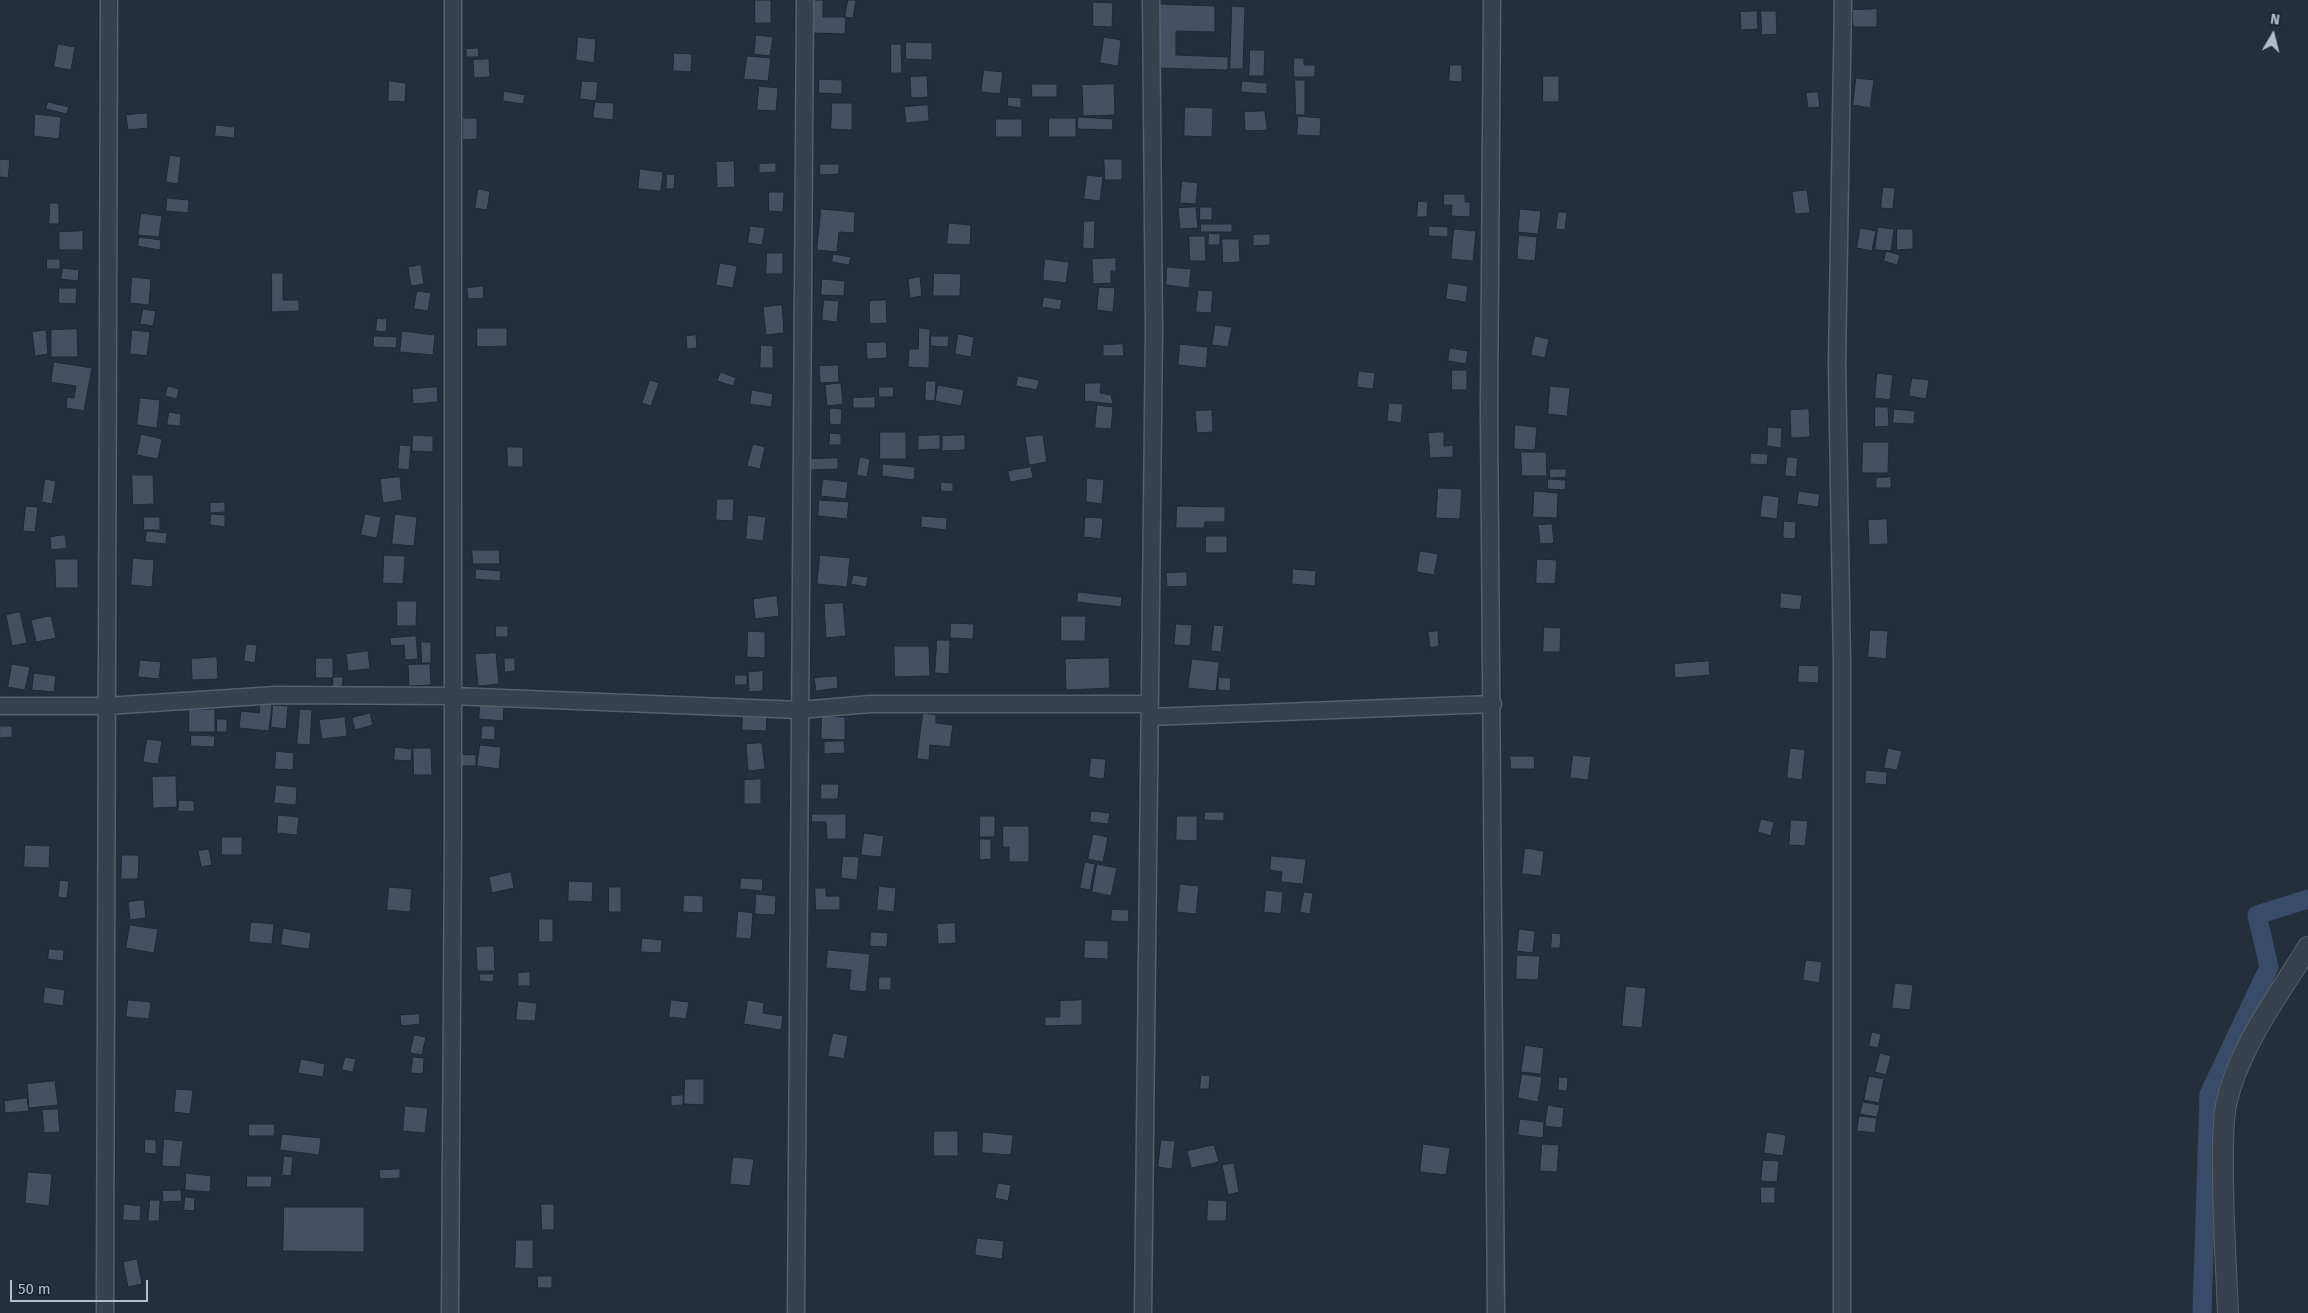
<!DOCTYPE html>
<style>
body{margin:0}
#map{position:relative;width:2308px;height:1313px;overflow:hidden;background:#242f3e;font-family:"Fira Sans",sans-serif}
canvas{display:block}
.north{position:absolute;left:2248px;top:10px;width:50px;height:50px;-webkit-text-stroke:4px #1d2633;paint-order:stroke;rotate:8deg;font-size:14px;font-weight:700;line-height:20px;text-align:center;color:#b4bcc9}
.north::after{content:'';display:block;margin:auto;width:18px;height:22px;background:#b4bcc9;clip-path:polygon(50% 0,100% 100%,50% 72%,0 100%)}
.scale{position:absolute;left:10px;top:1280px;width:138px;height:22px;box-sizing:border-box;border:2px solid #b4bcc9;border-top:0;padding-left:6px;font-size:15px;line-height:18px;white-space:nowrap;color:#b4bcc9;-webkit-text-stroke:4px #1d2633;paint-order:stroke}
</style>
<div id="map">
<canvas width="2308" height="1313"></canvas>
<div class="north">N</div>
<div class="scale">50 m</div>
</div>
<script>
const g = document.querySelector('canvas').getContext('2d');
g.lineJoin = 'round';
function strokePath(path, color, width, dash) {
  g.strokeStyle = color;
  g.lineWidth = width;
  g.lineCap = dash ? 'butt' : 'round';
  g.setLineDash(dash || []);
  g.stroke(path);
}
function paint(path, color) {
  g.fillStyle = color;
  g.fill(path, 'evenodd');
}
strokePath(new Path2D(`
 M2202 1313 2209 1094 2269 967 2257 915 2308 899`), '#394c67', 19);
const building = new Path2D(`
 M755 0H771V23H755Z
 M813 0H823V17H846L845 34 812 33Z
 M848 0H856L853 18 845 17Z
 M1093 2 1113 3 1112 27 1093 26Z
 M1158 4 1215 6V32L1176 31V55L1228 57V70L1157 68Z
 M1232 6 1245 7 1243 69H1230Z
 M1877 9V27H1853L1852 10Z
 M1757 11 1758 29 1741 30 1740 12Z
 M1761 11H1776L1777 34 1762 35Z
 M756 35 773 37 770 56 754 54Z
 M578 37 596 39 594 63 576 60Z
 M1104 37 1121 40 1118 66 1100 63Z
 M906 42 932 43V60L906 59Z
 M58 44 75 47 71 70 54 67Z
 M891 44H901L902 73H891Z
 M478 48 479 57H466V49Z
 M1250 50H1265L1264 76H1249Z
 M674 53 692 54 691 72 673 71Z
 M747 56 771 58 768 81 744 79Z
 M1294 58H1304V65H1315V77H1294Z
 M489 59 490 77 474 78 473 60Z
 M1450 65H1462V82L1449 81Z
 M984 70 1003 72 1000 94 981 92Z
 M927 76 928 97 911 98 910 77Z
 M1543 76H1559V102H1543Z
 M1856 78 1874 80 1870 108 1853 105Z
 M819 79 842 80V94L819 93Z
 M1295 80H1305V115H1296Z
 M389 81 406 83 405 102 388 101Z
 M582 81 598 82 596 101 580 99Z
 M1242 81 1267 83V94L1241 92Z
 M1032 84H1057V97H1032Z
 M1114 84 1115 115 1083 116 1082 85Z
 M759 86 778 88 776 111 757 110Z
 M504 91 525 95 523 104 503 101Z
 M1818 92 1820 107 1808 108 1806 93Z
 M1008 97 1021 98V108L1008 106Z
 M48 102 69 107 67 114 46 109Z
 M595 102 614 103 613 120 593 118Z
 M832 103H852V130L831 129Z
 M928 105 929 121 906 123 904 107Z
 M1185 107 1213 108 1212 137 1184 136Z
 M1265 111 1267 130 1245 131 1244 112Z
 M147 113 148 128 128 130 126 115Z
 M35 114 61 117 59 139 34 136Z
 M1298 116 1321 118 1320 136 1297 135Z
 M1078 117 1113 119 1112 130 1078 129Z
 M463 118H477V139L463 140Z
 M1049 118H1076V137H1049Z
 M996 119H1022V137H996Z
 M216 125 235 127 234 138 215 136Z
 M170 155 181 157 178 184 166 182Z
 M0 159 10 160 8 178 0 177Z
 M1104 159H1122V180H1105Z
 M734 161 735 187 717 188 716 162Z
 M776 163V172L759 173V164Z
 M820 164H839V174L820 175Z
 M640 169 663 172 661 191 638 189Z
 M667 174 675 175 674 189H666Z
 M1087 175 1103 177 1100 201 1084 199Z
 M1182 181 1198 183 1196 204 1180 203Z
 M1883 187 1895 188 1893 209 1881 208Z
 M478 189 490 191 487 210 475 208Z
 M1807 190 1810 213 1795 214 1792 192Z
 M769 192H784L783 212 769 211Z
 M1444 194H1465V202H1470V217L1451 216 1452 205H1444Z
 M167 198 189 200 188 213 166 211Z
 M1418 201 1428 202 1427 217H1417Z
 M50 203H59V224H49Z
 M1196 207 1198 228 1180 229 1178 208Z
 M1200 207H1212V220H1200Z
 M821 209 855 212 854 233 839 232 837 252 817 250Z
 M1520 209 1541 211 1538 234 1518 232Z
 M1558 212H1567L1565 230 1556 229Z
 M141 213 162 216 159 237 138 235Z
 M1084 221H1095L1094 249 1083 248Z
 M949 223 971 225 970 245 947 244Z
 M1201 224H1232V232H1201Z
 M750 226 765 228 762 245 748 243Z
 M1429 226 1448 227V237L1429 236Z
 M1878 227 1894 229 1891 251 1875 250Z
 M1860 228 1876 231 1872 251 1857 248Z
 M1454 229 1476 231 1473 261 1451 259Z
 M1897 229H1913V249L1897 250Z
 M83 231V250H59V232Z
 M1209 233 1220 234V245H1208Z
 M1270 234V245L1253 246V235Z
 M1519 235 1537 237 1535 261 1517 259Z
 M1189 236H1205L1206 261H1190Z
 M139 237 161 240 160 250 138 246Z
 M1222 239H1239L1240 262 1223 263Z
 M1886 251 1900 255 1897 265 1884 261Z
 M767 253H783V274H766Z
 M833 254 851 257 849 265 832 262Z
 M1116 258V271H1111V283L1093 284 1092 259Z
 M47 259H60V269H47Z
 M1045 259 1069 262 1066 283 1043 280Z
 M720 263 737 266 733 288 716 285Z
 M421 265 424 284 411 286 408 267Z
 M1167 267 1191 269 1189 288 1166 285Z
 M63 268 79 270 78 281 61 279Z
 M272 273H283V300H299V311L272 312Z
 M934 273 961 274 960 296H933Z
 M132 277 151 279 149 305 130 303Z
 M920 277 922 296 910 298 908 279Z
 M822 279 845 281 844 296 821 295Z
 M1448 283 1468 286 1466 302 1446 299Z
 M483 286 484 298 468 299 467 288Z
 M1099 287 1115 288 1113 312 1097 310Z
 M59 288H77L76 304 59 303Z
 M1198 290 1213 291 1211 313 1196 312Z
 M417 291 431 293 428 311 414 309Z
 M1044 297 1062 300 1060 310 1042 307Z
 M824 300 839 301 837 322 822 320Z
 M886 300 887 323 870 324 869 301Z
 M782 305 784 333 766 335 763 307Z
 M143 309 156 311 153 326 140 324Z
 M377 318 387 319 386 332 376 331Z
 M1215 325 1232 327 1228 347 1212 345Z
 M477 328H507V346L477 347Z
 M919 328 930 329 929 368 908 367 909 349H918Z
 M77 329 78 357H51V330Z
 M46 330 48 354 35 356 32 332Z
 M132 330 150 332 147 356 130 354Z
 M402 331 435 335 433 355 400 352Z
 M958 334 974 337 971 357 955 354Z
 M696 335 697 348 687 349 686 336Z
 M374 336 397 337 396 348 373 347Z
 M931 336H949L948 347 931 346Z
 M1535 336 1549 339 1545 358 1531 355Z
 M886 342 887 358 867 359 866 343Z
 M1123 344 1124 356H1103V345Z
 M1180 344 1208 347 1206 368 1178 365Z
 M761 345 773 346V368H760Z
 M1450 348 1468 351 1466 364 1448 361Z
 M54 362 92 368 84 411 66 408 67 397 74 398 76 386 51 382Z
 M838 365 839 382 820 383 819 366Z
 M1452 370H1467V390H1452Z
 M1359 371 1375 373 1373 389 1357 387Z
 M721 372 736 378 733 386 717 381Z
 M1877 373 1893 375 1890 400 1875 398Z
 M1018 376 1039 380 1037 390 1016 386Z
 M1912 378 1929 380 1926 399 1909 396Z
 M650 380 659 383 651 406 642 403Z
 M926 381H936L935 401 925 400Z
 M841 383 843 404 827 406 825 385Z
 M1085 383H1101L1100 393 1111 395 1113 404 1085 401Z
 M938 385 964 390 961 406 935 401Z
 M168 386 179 389 177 399 165 396Z
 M1550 386 1570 388 1567 416 1548 414Z
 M437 387 438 402 413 404 412 389Z
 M879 387H894L893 397H879Z
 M752 390 773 394 771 407 750 404Z
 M875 397V408H853V398Z
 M140 398 160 400 157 428 137 425Z
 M1389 403 1403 404 1401 423 1387 421Z
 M1097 405 1113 407 1111 429 1095 428Z
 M1875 407H1888L1889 426 1875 427Z
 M830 408 842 409 841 425 830 424Z
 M1809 409 1810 437 1791 438 1790 410Z
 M1894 409 1915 411 1914 424 1893 423Z
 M1212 410 1213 432 1197 433 1195 411Z
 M169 412 181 414 180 426 167 425Z
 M1515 425 1537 427 1535 450 1514 449Z
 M1768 427 1782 428 1781 448 1767 446Z
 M880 432H906V459H880Z
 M1444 432V446L1453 445V457L1430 458 1428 433Z
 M830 433 841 434V445H829Z
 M141 434 162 439 158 459 137 455Z
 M413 435 433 436V452L412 451Z
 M940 435V449L918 450V436Z
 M965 435V450L942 451V436Z
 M1043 435 1047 462 1029 465 1025 437Z
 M1863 442H1889L1888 473H1862Z
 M753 444 765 447 760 469 747 466Z
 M400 445 411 446 409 470 398 469Z
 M507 447H523V467H508Z
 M1521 452H1546L1547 476H1522Z
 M1751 453 1768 454 1767 465 1750 464Z
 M860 457 870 459 867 477 857 475Z
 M1787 457 1798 458 1796 477 1785 476Z
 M838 458V469L810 470V459Z
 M883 464 915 467 914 480 882 476Z
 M1031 467 1033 478 1010 482 1008 471Z
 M1550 469H1566V477L1550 478Z
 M132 475H153L154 504 133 505Z
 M400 477 402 500 383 503 380 479Z
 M1891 477V488H1876V478Z
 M1087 478 1104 480 1102 504 1086 502Z
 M45 479 56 481 52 504 42 502Z
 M823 479 848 482 846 499 821 496Z
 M1548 479 1566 480 1565 490 1548 489Z
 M941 482 953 483V492L941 491Z
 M1438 488 1462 489 1460 519 1436 518Z
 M1534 491 1558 493 1557 518 1533 517Z
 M1799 491 1820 494 1818 507 1797 504Z
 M1763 495 1779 497 1777 519 1760 517Z
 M717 499H734L733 521 716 520Z
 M819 500 849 502 847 519 818 516Z
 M225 502V512L210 513V503Z
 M26 506 38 507 35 532 23 531Z
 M1177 506 1225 507V522H1205L1204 528H1176Z
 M211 514 225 515V527L210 525Z
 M365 514 381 517 377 538 361 535Z
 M395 514 417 517 414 546 392 544Z
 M748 515 766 517 763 541 746 539Z
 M922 516 947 518 946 530 921 527Z
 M144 517H160V530H144Z
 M1085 517 1103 518 1101 539 1084 537Z
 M1887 519 1888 544 1869 545 1868 520Z
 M1784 521 1796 522 1795 539 1783 538Z
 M1552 524 1554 543 1540 544 1538 525Z
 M147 531 167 533 166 544 145 542Z
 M65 535 67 548 51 550 50 537Z
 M1206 536H1227V553H1206Z
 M472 550H499L500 564H473Z
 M1420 551 1438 554 1434 575 1417 572Z
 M384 555 405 556 403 584 383 583Z
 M820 555 850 558 847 587 817 584Z
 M133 558 154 560 152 587 131 585Z
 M55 559H78V588H56Z
 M1537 559 1557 560 1555 584 1536 583Z
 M476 569 501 571 500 581 475 579Z
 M1293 569 1316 571 1315 586 1292 584Z
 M1187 572V586L1167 587 1166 573Z
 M853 575 868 577 866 587 851 584Z
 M1078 592 1122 597 1121 607 1077 602Z
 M1781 593 1802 595 1800 610 1780 608Z
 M777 596 779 616 755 619 753 599Z
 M397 601H417L416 626H397Z
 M843 603 846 636 826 638 824 604Z
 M20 612 27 643 12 646 6 615Z
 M51 616 56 638 36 642 31 620Z
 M1061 616H1086L1085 641H1061Z
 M951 623 974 624 973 639 950 638Z
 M1176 624 1192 625 1190 646 1174 645Z
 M1214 625 1224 626 1221 652 1211 651Z
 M496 626H508V637H496Z
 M1544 627 1561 628 1560 652H1543Z
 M1870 630 1888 631 1886 659 1868 657Z
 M748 631 765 632V658L747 657Z
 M1438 631 1439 646 1430 648 1428 632Z
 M416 636 418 659 405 660 404 645 391 646 390 638Z
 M937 640H950L949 674 935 673Z
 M421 642H431V663H422Z
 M246 644 257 645 255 663 244 661Z
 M894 646H929L930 676 895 677Z
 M368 651 370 669 348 671 346 654Z
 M496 653 499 684 478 686 475 654Z
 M217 657 218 679 192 680 191 659Z
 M316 658H333V678H316Z
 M504 658H515V671L505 672Z
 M1109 658 1110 688 1066 690 1065 659Z
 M1192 659 1219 662 1216 691 1188 688Z
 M140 660 161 662 159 679 138 677Z
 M1709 661 1710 675 1675 678 1674 664Z
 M12 664 30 667 25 690 8 687Z
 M430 664 431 685 409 686 408 665Z
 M1799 665 1819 666 1818 683 1798 682Z
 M763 671V691L749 692 748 672Z
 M34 673 56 676 54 692 32 690Z
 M735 675H747V685H735Z
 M837 676 838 688 816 691 814 678Z
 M333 677H343L342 691 333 690Z
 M1219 677 1231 678 1230 691 1218 690Z
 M260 703 272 704 269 731 239 728 241 711 259 713Z
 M273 705 288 706 286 729 271 727Z
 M480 705 504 707 503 721 479 719Z
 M189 709H215V732H189Z
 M300 709 312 710 310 745 297 744Z
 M743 712 767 713 766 731 742 730Z
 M370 713 373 725 355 730 352 718Z
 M923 713 936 715V723L953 725 950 747 930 745 929 760 917 759Z
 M822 716 845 717V740L821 739Z
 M345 717 347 736 322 739 319 720Z
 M217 719H227V732H217Z
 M0 726H12V737L0 738Z
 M482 726H495V740L481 739Z
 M191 735 215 736 214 747 191 746Z
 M147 739 162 741 158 764 143 762Z
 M844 741 845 753 824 754V742Z
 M762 743 765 769 748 771 746 744Z
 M480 745 501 747 499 769 477 766Z
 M395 747 412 749 411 761 394 760Z
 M413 748H431L432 775H414Z
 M1790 748 1805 750 1802 780 1787 778Z
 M1888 748 1902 751 1897 770 1884 768Z
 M276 751 294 753 293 770 275 769Z
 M459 754 476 755V766H458Z
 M1573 755 1591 757 1588 780 1570 778Z
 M1510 756H1534L1535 769H1511Z
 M1091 758 1106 759 1104 779 1089 777Z
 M1866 770 1887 772 1886 785 1865 783Z
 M176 776 177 807 153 808 152 777Z
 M761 779V804H744V780Z
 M821 784H839L838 799H821Z
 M276 785 297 787 296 805 274 803Z
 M179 800 194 801V812L178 811Z
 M1091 811 1110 813 1108 824 1090 822Z
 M1205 812H1224V821L1204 820Z
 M812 814H846V839H827L826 822H812Z
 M278 815 299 817 297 835 277 833Z
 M980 816H995V837H980Z
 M1177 816H1197V841L1176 840Z
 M1761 819 1774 822 1771 836 1758 832Z
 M1791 820 1808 821 1805 846 1789 845Z
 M1003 826H1029V862H1009V847H1003Z
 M864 833 884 836 881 857 861 855Z
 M1093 834 1108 837 1103 862 1088 859Z
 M222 837H242V855H222Z
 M980 839H991V859L980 860Z
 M25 845 50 846 49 868 24 867Z
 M1525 848 1544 851 1541 876 1522 874Z
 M209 849 212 865 201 867 198 851Z
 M122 855H139L138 879H121Z
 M843 856 859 857 857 880 841 878Z
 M1271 856 1306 859 1303 884 1281 882 1282 872 1270 870Z
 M1085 862 1095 864 1090 890 1080 888Z
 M1097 864 1117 868 1111 896 1092 892Z
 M511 872 514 888 492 893 489 877Z
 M741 878 763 879 762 891 740 889Z
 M60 880 69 881 67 898 58 897Z
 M569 881 593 882 592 902 568 901Z
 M1180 884 1199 886 1196 914 1177 912Z
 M879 886 896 888 894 912 877 910Z
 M389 887 412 889 410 912 387 910Z
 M609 887H621V912H609Z
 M815 888H826V896H840V910H816Z
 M1266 890 1283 892 1281 914 1264 912Z
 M1304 892 1313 893 1310 914 1300 912Z
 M756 894 776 896 775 915 755 914Z
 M684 895 703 896V913L683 912Z
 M144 900 146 918 130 920 128 902Z
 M1112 909 1129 910 1128 922 1111 921Z
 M738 911 753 913 751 939 736 938Z
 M539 919H553V942H539Z
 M251 922 274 924 272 944 249 942Z
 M955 923 956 943 938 944 937 924Z
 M130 925 158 929 154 953 126 948Z
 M283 928 311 933 309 949 281 945Z
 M1519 929 1535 931 1533 953 1517 951Z
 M871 932 888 933 887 947 870 946Z
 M1552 933 1561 934 1560 948H1551Z
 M642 938 662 940 661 953 641 952Z
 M1085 940 1108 941V959L1084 958Z
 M494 946 495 971H477L476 947Z
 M49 949 64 950 63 961 48 959Z
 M828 950 870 954 866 992 849 990 851 970 826 968Z
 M1517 955 1540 956 1538 980 1516 979Z
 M1806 960 1822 962 1819 983 1803 980Z
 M530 972V986H518V973Z
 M480 974H494L493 982 480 981Z
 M879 977H891V990H879Z
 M1895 983 1913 985 1910 1010 1892 1008Z
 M1626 986 1646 988 1642 1028 1622 1026Z
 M45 987 65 990 63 1006 43 1003Z
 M128 1000 151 1002 149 1019 126 1017Z
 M671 1000 689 1002 686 1019 669 1017Z
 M748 1000 764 1003 763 1013 783 1016 781 1030 744 1024Z
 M1082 1000V1025L1045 1026V1017H1060V1001Z
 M518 1001 537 1003 535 1021 516 1020Z
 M419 1014 420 1024 401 1026 400 1015Z
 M1872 1032 1881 1034 1878 1048 1869 1046Z
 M833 1033 848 1036 844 1059 828 1056Z
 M414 1035 426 1037 422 1055 410 1053Z
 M1525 1045 1544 1048 1541 1074 1521 1072Z
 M1880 1053 1891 1056 1886 1075 1875 1072Z
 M345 1057 356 1059 353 1072 342 1070Z
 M413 1057 424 1058 423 1074 411 1073Z
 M301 1059 325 1064 323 1077 298 1073Z
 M1522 1074 1542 1077 1538 1102 1518 1098Z
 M1201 1075 1210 1076 1209 1089H1200Z
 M1869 1076 1884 1079 1879 1103 1864 1100Z
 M1559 1077 1568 1078 1567 1091 1558 1090Z
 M685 1079H704V1105L684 1104Z
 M55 1081 58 1105 29 1108 27 1084Z
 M176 1089 193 1090 190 1114 174 1112Z
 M683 1095V1105L671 1106V1096Z
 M27 1098 29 1111 5 1113 4 1101Z
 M1863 1102 1880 1105 1877 1117 1860 1114Z
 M1548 1105 1564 1108 1562 1128 1545 1126Z
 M405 1106 428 1108 425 1133 403 1131Z
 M58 1109 60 1132 44 1133 42 1110Z
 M1859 1116 1877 1118 1875 1133 1857 1131Z
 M1520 1119 1544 1122 1543 1138 1518 1135Z
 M249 1124H275L274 1136H249Z
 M934 1131H958V1156H934Z
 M983 1132 1013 1135 1011 1155 982 1153Z
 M1767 1132 1786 1135 1783 1156 1764 1153Z
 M282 1134 321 1138 319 1155 280 1150Z
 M145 1139 156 1140V1154L145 1153Z
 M164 1139 183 1141 180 1167 162 1166Z
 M1161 1140 1175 1141 1172 1169 1158 1167Z
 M1423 1144 1450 1148 1446 1175 1420 1172Z
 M1542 1144 1559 1145 1557 1172 1540 1171Z
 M1214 1145 1219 1162 1191 1168 1187 1151Z
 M284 1156 293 1157 291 1176 282 1175Z
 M733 1157 754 1159 750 1186 730 1184Z
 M1763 1160 1779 1161 1777 1182 1761 1181Z
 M1234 1163 1239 1192 1228 1195 1222 1165Z
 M400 1169V1178L380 1179 379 1170Z
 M28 1172 52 1174 49 1206 25 1203Z
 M186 1173 211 1176 210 1192 185 1190Z
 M247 1176H272L271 1187H247Z
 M998 1183 1011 1185 1008 1201 995 1198Z
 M1761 1187H1775V1203H1761Z
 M181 1190 182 1201 163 1202 162 1191Z
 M185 1197 195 1198 194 1211 184 1210Z
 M150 1200H160L159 1221H148Z
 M1208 1200 1227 1201 1226 1221H1207Z
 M124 1204 141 1206 140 1221 123 1220Z
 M541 1204H554V1230H542Z
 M284 1207H364V1252L283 1251Z
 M977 1238 1004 1241 1002 1259 975 1255Z
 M516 1240H533V1269L515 1268Z
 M137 1259 142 1284 128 1287 123 1262Z
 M538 1276H552V1288H538Z`);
paint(building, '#455162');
strokePath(building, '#1f2835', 1);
const minor = new Path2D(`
 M1492 0 1489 410 1496 1313
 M0 706H106L276 695 453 696 800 710 870 704H1150
 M1150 717 1493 704
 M105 1313 109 0
 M450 1313 453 834V0
 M796 1313 805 0
 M1143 1313 1154 330 1151 0
 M1842 1313V664L1837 363 1843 0`);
const tertiary = new Path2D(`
 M2228 1313C2226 1266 2223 1220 2223 1173 2223 1150 2222 1127 2226 1105 2238 1048 2278 996 2308 947`);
strokePath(minor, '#565f6c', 19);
strokePath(tertiary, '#565f6c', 22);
strokePath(minor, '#38414e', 16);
strokePath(tertiary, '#38414e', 20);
</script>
